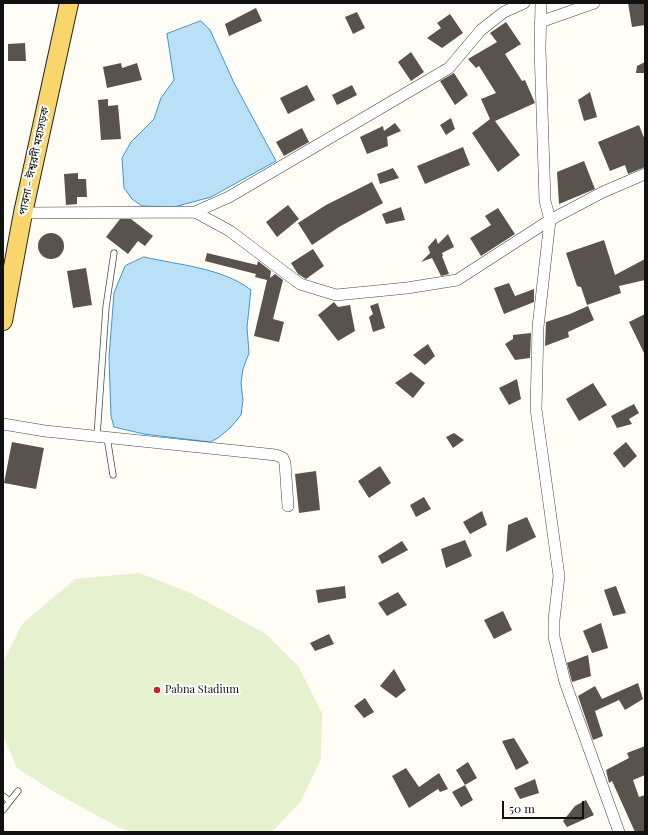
<!DOCTYPE html>
<meta charset="utf-8">
<style>
body{margin:0}
#map{position:relative;width:648px;height:835px;overflow:hidden;background:#fffdf5;font-family:"Playfair Display",serif}
canvas{display:block}
.frame{position:absolute;inset:0;border:4px solid #111;pointer-events:none}
.scale{position:absolute;left:502px;top:801px;width:82px;height:18px;box-sizing:border-box;border:2px solid #111;border-top:0;padding-left:5px;font-size:12px;line-height:14px;white-space:nowrap;color:#111;-webkit-text-stroke:3px #fff;paint-order:stroke}
</style>
<div id="map">
<canvas width="648" height="835"></canvas>
<div class="frame"></div>
<div class="scale">50 m</div>
</div>
<script>
const g = document.querySelector('canvas').getContext('2d');
g.lineJoin = 'round';
function paint(path, color) {
  g.fillStyle = color;
  g.fill(path, 'evenodd');
}
function strokePath(path, color, width, dash) {
  g.strokeStyle = color;
  g.lineWidth = width;
  g.lineCap = dash ? 'butt' : 'round';
  g.setLineDash(dash || []);
  g.stroke(path);
}
function drawText(font, color, halo, rows, align = 'center') {
  g.font = font + ' "Playfair Display","Noto Sans Bengali",serif';
  g.lineWidth = 4;
  g.setLineDash([]);
  g.textBaseline = 'middle';
  g.strokeStyle = halo;
  g.fillStyle = color;
  for (const [text, x, y, turn = 0] of rows) {
    g.save();
    g.translate(x, y);
    g.rotate((+turn || 0) * Math.PI / 180);
    g.textAlign = isNaN(turn) ? turn : align;
    if (halo) g.strokeText(text, 0, 0);
    g.fillText(text, 0, 0);
    g.restore();
  }
}
paint(new Path2D(`
 M139 573 191 593 266 634 299 667 322 713 321 759 301 801 272 832H131L118 827 54 792 17 768 3 735V662L23 623 75 579Z`), '#e6f2cf');
const water = new Path2D(`
 M201 21 210 30 234 83 276 161 211 197 174 207 142 206 132 199 124 188 122 158 131 142 154 119 161 98 174 80 167 34Z
 M144 257C179 265 223 268 251 290L247 327 249 353 243 369 241 383 243 400 241 415 231 427 218 438 210 442 144 434 114 427 111 416 109 357 114 293 125 266Z`);
paint(water, '#b9e0f7');
strokePath(water, '#3f96cf', 1);
paint(new Path2D(`
 M628 3H645V25L632 27Z
 M256 8 262 21 229 36 225 24Z
 M357 12 365 28 353 34 345 17Z
 M450 14 463 33 442 48 427 38 441 28 437 23Z
 M506 22 521 44 505 54 522 81 525 80 535 103 495 121 520 155 498 172 472 133 490 119 481 99 496 93 479 66 476 68 468 59 497 42 490 33Z
 M25 43 26 61H8V44Z
 M411 52 424 72 411 81 398 62Z
 M645 62V73H636L637 66Z
 M121 63 122 68 137 63 142 80 107 88 103 67Z
 M454 73 468 95 455 105 440 81Z
 M307 85 315 100 288 114 280 98Z
 M352 85 357 95 337 105 332 95Z
 M590 92 597 117 584 121 578 100Z
 M108 99V106L118 105 121 139 101 140 98 100Z
 M451 118 455 129 446 135 440 125Z
 M395 123 401 131 387 137 388 146 367 154 360 137 383 126 384 131Z
 M639 125 645 140V167L628 174 625 165 610 171 598 142Z
 M302 128 309 142 284 156 276 142Z
 M463 147 470 165 425 184 417 166Z
 M584 161 595 189 559 204 557 172Z
 M393 168 399 178 380 184 377 174Z
 M78 173V179H86L87 197H77V204L66 205 64 174Z
 M372 182 383 203 339 227 312 245 298 223 326 205Z
 M288 205 299 219 277 237 266 222Z
 M401 207 405 220 386 224 382 214Z
 M498 208 515 234 481 256 470 238 491 225 485 216Z
 M120 219H131L153 236 145 246 138 241 128 254 106 237Z
 M38 246a13 13 0 1 1 26 0a13 13 0 1 1-26 0Z
 M448 234 454 247 442 253 443 256H442L449 274 441 276 432 258 421 262 430 253 428 247 436 238 438 244Z
 M604 240 615 275 645 259V280L619 286 621 293 587 305 581 287 577 286 566 253Z
 M313 249 324 266 306 279 298 274 291 263Z
 M207 253 257 265 258 261 271 271 270 278 275 274 283 280 273 319 284 322 279 342 254 336 267 280 255 277 256 274 205 261Z
 M86 268 92 305 73 308 67 271Z
 M509 283 515 296 534 289V302L504 314 494 288Z
 M334 302 338 307 350 305 355 331 338 341 318 315Z
 M378 303 385 328 373 332 369 317 373 314 370 306Z
 M588 306 594 320 568 332 569 337 545 346 546 322 570 314Z
 M645 314V355L629 322Z
 M531 333 530 358 515 360 505 344 513 339V335Z
 M428 344 435 356 425 365 413 355Z
 M411 372 425 383 413 398 395 383Z
 M517 379 521 399 509 405 499 388Z
 M593 383 607 405 579 421 566 399Z
 M634 404 639 413 629 419 632 424 617 428 611 416Z
 M454 433 464 440 453 448 446 437Z
 M12 442 44 448 36 489 4 483Z
 M626 442 637 456 624 468 613 453Z
 M380 466 391 483 369 498 358 481Z
 M316 471 320 510 299 513 295 474Z
 M424 497 431 509 416 517 410 505Z
 M482 511 487 525 470 534 463 522Z
 M527 517 536 537 506 552 508 525Z
 M465 540 472 556 446 568 441 549Z
 M402 541 408 550 382 564 378 556Z
 M345 586 346 598 318 603 316 590Z
 M616 586 626 613 613 616 604 590Z
 M398 592 407 605 387 616 378 603Z
 M503 611 512 630 494 639 484 620Z
 M601 623 608 648 592 653 583 631Z
 M329 634 334 644 315 651 310 643Z
 M588 655 591 676 572 682 567 663Z
 M394 669 406 690 396 698 380 686Z
 M638 683 643 699 625 710 619 700 595 711 603 736 593 740 578 696 595 686 602 699Z
 M365 698 374 712 364 718 354 706Z
 M514 738 529 763 516 770 502 741Z
 M645 746V775L633 780 639 797 645 795V832H635L612 781 609 783 606 770 629 758 627 753Z
 M468 762 477 778 465 785 456 770Z
 M406 768 419 787 439 773 448 789 440 792 438 789 409 808 392 776Z
 M535 779 539 793 520 799 514 788Z
 M465 785 473 800 461 807 452 792Z
 M586 800 594 815 567 827 563 821 575 806Z`), '#5a524d');
const lane = new Path2D(`
 M97 436 106 307 114 253
 M107 437 113 475
 M3 796 10 801
 M3 810 18 791`);
const street = new Path2D(`
 M541 3 540 49 545 201 550 220 538 327 536 409 559 576 554 620V637L565 682 619 832
 M540 22 594 3
 M195 212 229 197 449 68 481 30 504 12 524 3
 M23 213 195 212 230 231 300 284 336 295 407 288 457 280 550 220 603 192 645 174
 M3 424 45 431 276 455 283 458 285 463 288 506`);
const primary = new Path2D(`
 M3 321 23 213 69 3`);
strokePath(lane, '#444', 7);
strokePath(street, '#444', 12);
strokePath(primary, '#222', 20);
strokePath(lane, '#fff', 5.5);
strokePath(street, '#fff', 11);
strokePath(primary, '#f9d66b', 18);
for (const [x, y, r, color] of [
 [157,690,4,"#c4262e"]
]) {
  const dot = new Path2D();
  dot.arc(x, y, r, 0, 2 * Math.PI);
  g.fillStyle = color;
  g.fill(dot);
  strokePath(dot, '#fff', 1.5);
}
drawText('11px', '#111', '#fff', [
 ["পাবনা - ঈশ্বরদী মহাসড়ক",34,161,-78]
]);
drawText('11px', '#111', '#fff', [
 ["Pabna Stadium",165,690]
], 'left');
</script>
